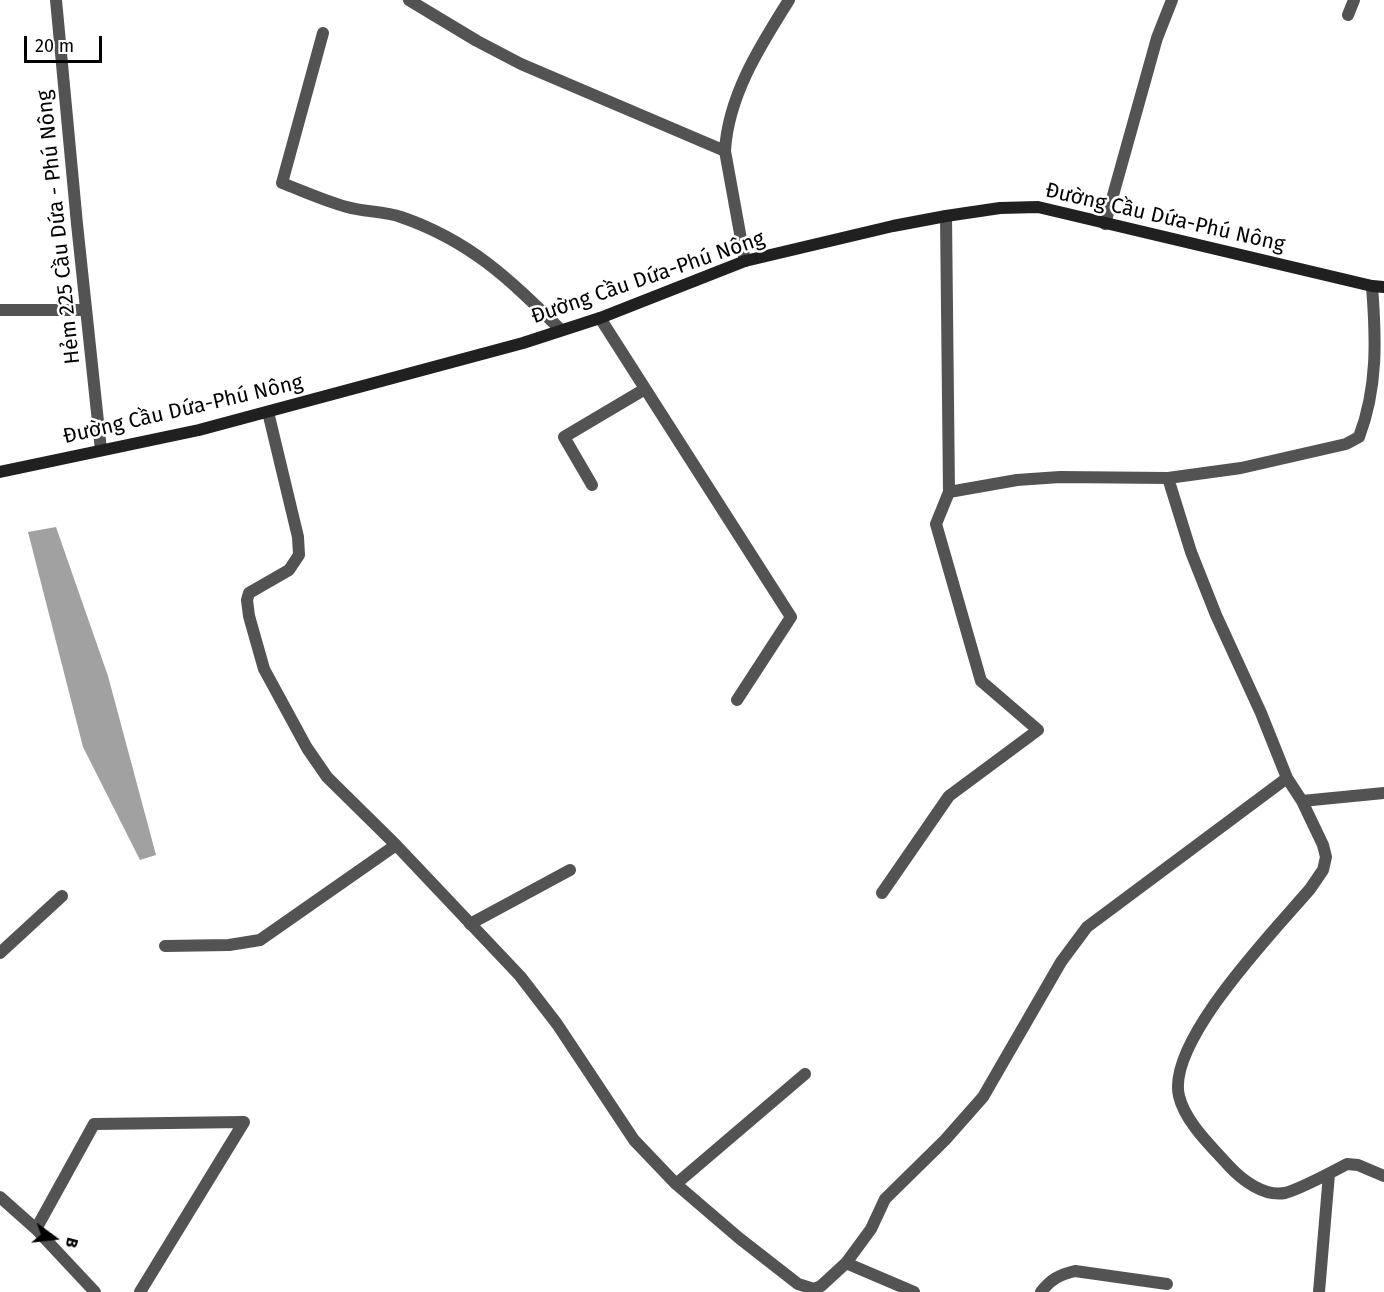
<!DOCTYPE html>
<meta charset="utf-8">
<style>
body{margin:0}
#map{position:relative;width:1384px;height:1292px;overflow:hidden;background:#fff;font-family:"Fira Sans",sans-serif}
canvas{display:block}
.north{position:absolute;left:24px;top:1208px;width:60px;height:60px;-webkit-text-stroke:4px #fff;paint-order:stroke;rotate:105deg;font-size:16px;font-weight:700;line-height:24px;text-align:center;color:#000}
.north::after{content:'';display:block;margin:auto;width:21px;height:27px;background:#000;clip-path:polygon(50% 0,100% 100%,50% 72%,0 100%)}
.scale{position:absolute;left:24px;top:36px;width:78px;height:27px;box-sizing:border-box;border:3px solid #000;border-top:0;padding-left:8px;font-size:18px;line-height:21px;white-space:nowrap;color:#000;-webkit-text-stroke:4px #fff;paint-order:stroke}
</style>
<div id="map">
<canvas width="1384" height="1292"></canvas>
<div class="north">B</div>
<div class="scale">20 m</div>
</div>
<script>
const g = document.querySelector('canvas').getContext('2d');
g.lineJoin = 'round';
function paint(path, color) {
  g.fillStyle = color;
  g.fill(path, 'evenodd');
}
function strokePath(path, color, width, dash) {
  g.strokeStyle = color;
  g.lineWidth = width;
  g.lineCap = dash ? 'butt' : 'round';
  g.setLineDash(dash || []);
  g.stroke(path);
}
function drawText(font, color, halo, rows, align = 'center') {
  g.font = font + ' "Fira Sans",sans-serif';
  g.lineWidth = 5;
  g.setLineDash([]);
  g.textBaseline = 'middle';
  g.strokeStyle = halo;
  g.fillStyle = color;
  for (const [text, x, y, turn = 0] of rows) {
    g.save();
    g.translate(x, y);
    g.rotate((+turn || 0) * Math.PI / 180);
    g.textAlign = isNaN(turn) ? turn : align;
    if (halo) g.strokeText(text, 0, 0);
    g.fillText(text, 0, 0);
    g.restore();
  }
}
paint(new Path2D(`
 M56 527 108 676 156 855 140 860 83 747 28 532Z`), '#a1a1a1');
strokePath(new Path2D(`
 M323 33 282 183C303 191 325 201 347 207 364 212 384 211 401 217 471 241 510 280 561 330
 M1105 224 1157 38 1172 0
 M0 310H86
 M470 924 570 870`), '#535353', 12);
strokePath(new Path2D(`
 M56 0 77 224 101 450
 M409 0 477 41 521 64 725 151
 M1348 15 1354 0
 M745 261 725 151C728 96 760 46 789 0
 M1372 286C1376 338 1378 387 1359 437L1346 444 1241 468 1168 478 1191 552 1216 615 1261 713 1287 778 1302 801 1323 845 1326 857 1323 870 1310 889C1275 930 1166 1042 1179 1096 1185 1122 1212 1147 1229 1166 1242 1180 1264 1197 1285 1193 1300 1189 1332 1172 1347 1164L1358 1165 1384 1176
 M600 318 791 617 737 700
 M268 412 298 537 299 555 289 570 249 593 247 600 249 616 264 669 307 748 327 777 396 845 520 976 557 1024 634 1140 676 1184 739 1238 798 1284 814 1289 821 1286 846 1263 914 1292
 M592 485 564 437 645 389
 M949 492 1017 480 1060 477 1168 478
 M1302 801 1384 793
 M882 893 949 796 1038 730 981 681 936 524 949 492 946 216
 M165 946 229 945 260 940 396 845
 M0 953 62 896
 M676 1184 805 1074
 M0 1197 36 1229 95 1292
 M36 1229 94 1124 244 1122 140 1292
 M846 1263 871 1229 885 1199 945 1140 983 1097 1061 962 1087 927 1287 778
 M1041 1292C1051 1279 1059 1275 1075 1271L1167 1284
 M1319 1292 1329 1174`), '#535353', 12);
strokePath(new Path2D(`
 M0 472 199 430 523 343 600 318 745 261 893 226 946 216 1000 208 1038 207 1372 286 1384 287`), '#202020', 12);
drawText('21px', '#000', '#fff', [
 ["Đường Cầu Dứa-Phú Nông",1165,218,13],
 ["Hẻm 225 Cầu Dứa - Phú Nông",59,227,-96],
 ["Đường Cầu Dứa-Phú Nông",648,278,-19],
 ["Đường Cầu Dứa-Phú Nông",183,410,-13]
]);
</script>
